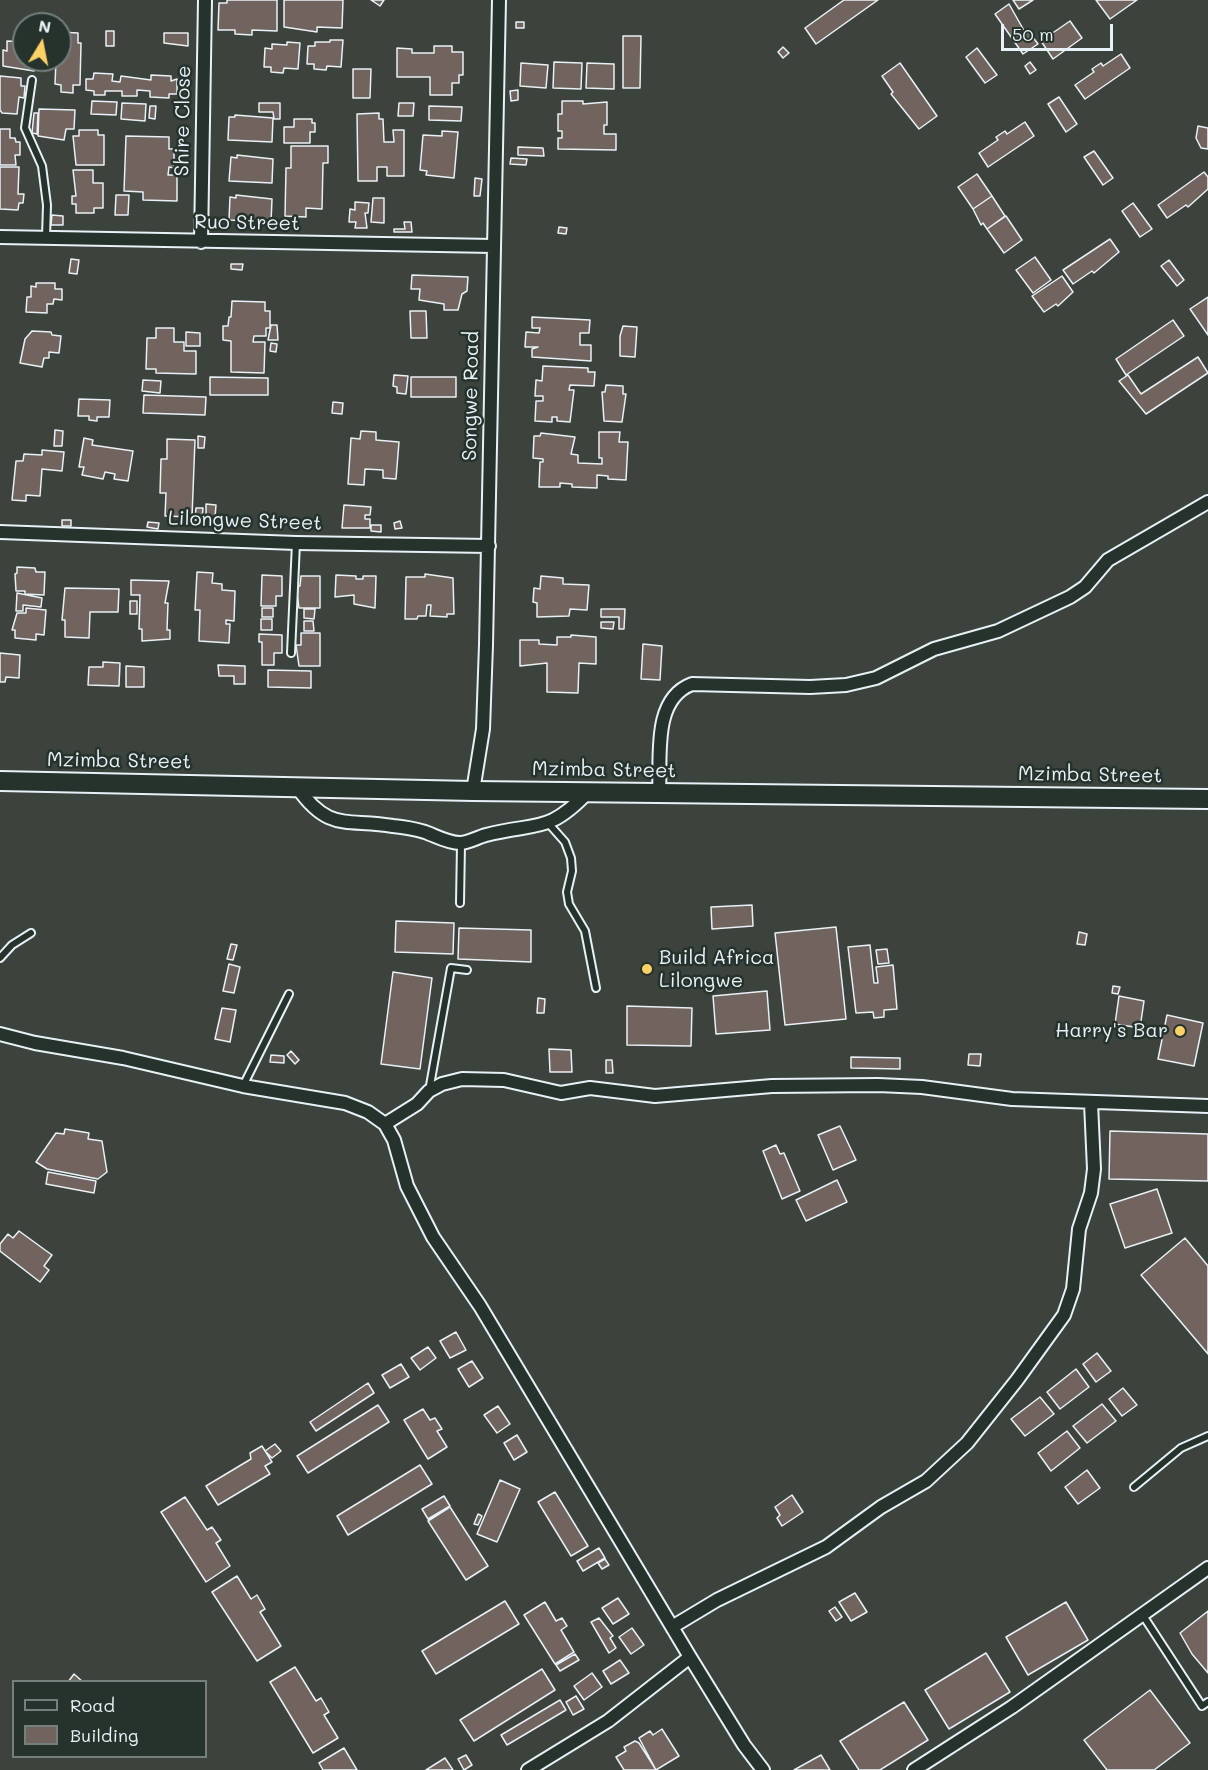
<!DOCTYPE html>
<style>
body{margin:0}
#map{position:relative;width:1208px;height:1770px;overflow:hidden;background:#3c423c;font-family:Mali,sans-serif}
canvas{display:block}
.legend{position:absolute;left:12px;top:1680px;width:195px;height:78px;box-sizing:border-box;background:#26332d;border:2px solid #747f7e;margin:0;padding:8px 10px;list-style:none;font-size:18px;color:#e8f1f8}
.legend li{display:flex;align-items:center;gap:12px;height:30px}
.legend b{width:30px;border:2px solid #747f7e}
.north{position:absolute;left:12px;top:12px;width:60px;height:60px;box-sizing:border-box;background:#26332d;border:2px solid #747f7e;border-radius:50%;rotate:10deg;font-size:16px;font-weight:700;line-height:24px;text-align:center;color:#e8f1f8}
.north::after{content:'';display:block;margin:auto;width:21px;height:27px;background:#ffd166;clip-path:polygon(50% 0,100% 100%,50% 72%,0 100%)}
.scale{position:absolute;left:1001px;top:24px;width:112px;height:27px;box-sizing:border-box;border:3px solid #e8f1f8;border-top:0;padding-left:8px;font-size:18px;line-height:21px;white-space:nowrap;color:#e8f1f8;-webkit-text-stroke:4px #26332d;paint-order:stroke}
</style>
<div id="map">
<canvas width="1208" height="1770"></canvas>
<ul class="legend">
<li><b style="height:8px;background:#26332d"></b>Road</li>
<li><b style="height:16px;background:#71645e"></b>Building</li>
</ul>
<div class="north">N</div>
<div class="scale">50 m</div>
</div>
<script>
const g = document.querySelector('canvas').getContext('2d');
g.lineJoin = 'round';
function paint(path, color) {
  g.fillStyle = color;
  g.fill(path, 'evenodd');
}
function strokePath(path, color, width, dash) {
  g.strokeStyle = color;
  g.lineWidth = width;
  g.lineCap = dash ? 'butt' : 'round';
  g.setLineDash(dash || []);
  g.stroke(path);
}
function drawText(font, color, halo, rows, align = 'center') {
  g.font = font + ' Mali,sans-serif';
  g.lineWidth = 5;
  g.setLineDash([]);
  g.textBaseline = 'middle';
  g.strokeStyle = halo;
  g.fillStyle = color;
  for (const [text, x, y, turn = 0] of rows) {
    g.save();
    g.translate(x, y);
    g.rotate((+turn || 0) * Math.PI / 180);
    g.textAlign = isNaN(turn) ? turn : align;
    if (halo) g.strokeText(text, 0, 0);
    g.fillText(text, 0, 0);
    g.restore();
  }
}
const building = new Path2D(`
 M227 0H277V31L252 30V35L235 34V30H218L219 3H227Z
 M284 0H343L342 28 317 27V32L284 27Z
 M371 0H384L380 6Z
 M844 0H878L816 44 805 28Z
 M1013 0H1033L1019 9Z
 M1096 0H1137L1110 19Z
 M1009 4 1026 34 1029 32 1038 44 1023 54 995 14Z
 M1070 21 1082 38 1053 59 1041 41Z
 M516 22H524V28H516Z
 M106 31H114V46H106Z
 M61 32 78 33V43H81L80 85H73V93L61 92V85L55 84 56 60H60Z
 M164 33H188V46L164 43Z
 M623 36H641L640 88H623Z
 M330 40H343L341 67 327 66 326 70 314 69V64H307L308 46H315V42H330Z
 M7 41 24 42V60H42V67H34V71L3 66V50L7 51Z
 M287 42 300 43 298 69 284 68 283 73 271 72V67H264L265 48 272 49V44L287 45Z
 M434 46H452V52H463V75H459V83H452V95H430V77H397V48L412 49V53H434Z
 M783 47 789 53 783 58 778 52Z
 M977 48 997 75 985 83 966 57Z
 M1121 54 1130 68 1085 99 1075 85 1094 72 1092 69 1101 63 1103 66Z
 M554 62 582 63 581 89 553 88Z
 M1030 62 1036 70 1030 74 1025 66Z
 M521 63 548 65 546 88 520 86Z
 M587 63 614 64V89L586 88Z
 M900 63 937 116 919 129 891 94 893 92 882 76Z
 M353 69H371L370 98H353Z
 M94 73 113 74 112 81 120 82 121 76 151 80V75L171 76V81L177 79V94H169V98L150 97V91L137 90V96H122V91H105V95H94V91L86 90V79H93Z
 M0 76 21 78V86H25L24 98 19 97 17 114 2 113 0 110Z
 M518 90V100L511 101 510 91Z
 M1059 97 1077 124 1066 132 1048 104Z
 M92 101 117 102 116 115 91 114Z
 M562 101H583V104L607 102V125H604V134H616V150L558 149V138H562V131H558V114H562Z
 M122 103 146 104 145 121 121 119Z
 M259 103H280V119H274L273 112H259Z
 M399 103H414L413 116H398Z
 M150 106H156L155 119 149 118Z
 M429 106 462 107 461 121 429 120Z
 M39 109 75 110 74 129H66L64 140 38 136Z
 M34 113H38L37 134 32 133Z
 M379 113V119H383L384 142H394L393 130H404V176H387V167H377V181H358L357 114Z
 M235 115 273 118 272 142 228 140 229 117H235Z
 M294 119H312V123H315V132H310V143H284V127H294Z
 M1025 122 1034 136 988 167 979 153 998 140 996 137 1005 131 1007 134Z
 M1198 126 1208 128V149L1201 148 1196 138Z
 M0 129H10V138H15L16 142H20V155H15L16 165H0Z
 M79 130H98V135H104V165H76L73 136H79Z
 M442 131 458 132 454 178 426 175 427 171 420 170 423 135 442 136Z
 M126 136 169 137V149H174V168L169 167 168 175H177V201L143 200V192L124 191Z
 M291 146H328V163H323L322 209 306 208V217L285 216 286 168H291Z
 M518 147 543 148 544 156 518 155Z
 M1094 151 1113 178 1103 185 1084 157Z
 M237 155 273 159 272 183 229 181 231 157 237 158Z
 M511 158 527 159 526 165 510 164Z
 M0 167H19L18 194H24L23 203H19L18 210 0 209Z
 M73 170H93V183H103V208H94V213H76V204H72V196H76Z
 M1204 172 1208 177V189L1188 207 1186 205 1167 218 1158 205Z
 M977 174 992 196 973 209 958 187Z
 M475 178 482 179 480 196H474Z
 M116 195H129L128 215H115Z
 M236 195 272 199 271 222 229 220 230 197 236 198Z
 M992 196 1005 216 987 229 983 223 981 225 973 209Z
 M373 198H384V223L371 222Z
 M355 202 369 203 368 213H365L367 228H355L356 222H349L350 209 355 210Z
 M1133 203 1152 229 1140 237 1122 211Z
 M52 215 63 216V225H51Z
 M1006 216 1022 240 1004 253 987 229Z
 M404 222H411L412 232H394V229H405Z
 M559 227 567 228 566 234 558 233Z
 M1110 239 1119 252 1094 273 1092 271 1073 284 1063 270Z
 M1035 257 1051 280 1033 293 1016 270Z
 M71 259 79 260 77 274 69 273Z
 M1169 260 1184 280 1177 286 1161 266Z
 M231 264H243L242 270 231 269Z
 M412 275 468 277 467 291 462 294 458 310H444V304L419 300 420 289H411Z
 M1062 276 1073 292 1058 306 1056 304 1044 312 1032 296Z
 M36 283H55V289H62V300L54 299 53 304H47V313L26 312 27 297H31V286L36 287Z
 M1208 297V335L1190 309Z
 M232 301 265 302V311H270V328H266V336H254L253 342H265L264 373 231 372V341L223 340V326H228L229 317H231Z
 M410 311H426L427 338H411Z
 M532 317 590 320 589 333H580V345H591V361L532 357V349L538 347H525L526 332 539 333 540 328H532Z
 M1173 320 1184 336 1126 375 1116 359Z
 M271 325H277L278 340H268Z
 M623 326 637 327 635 357 620 356V336Z
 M156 328H174V342H184V351H196V374L156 373V369H146L147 338H156Z
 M32 331 51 332 52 335 61 336 59 353 49 352V358H44L42 367 20 363 25 339Z
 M186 332 200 333V346H186Z
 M271 343 277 344 276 352 270 351Z
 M1198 357 1208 373 1146 414 1119 381 1128 375 1141 394Z
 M543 366 588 368V372H595L594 386 570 385 569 390H574L570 422 557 421V417H552V422L535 421 536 401H543V396H535L536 380 542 381Z
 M394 375 408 376 406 394 397 393V387L393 386Z
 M210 377 268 378V395H210Z
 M411 377H456V397H411Z
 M143 380 161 381 160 393 142 391Z
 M606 385 623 386V394H626L622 422 604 421 602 392H605Z
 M144 395 206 397 205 415 143 413Z
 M79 399 110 400 109 417H97V421L89 420V416H78Z
 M333 402 343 403 342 414 332 413Z
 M55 430 63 431 62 446H54Z
 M361 431 376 432V440L399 442 396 479 383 478V470L365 469 364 485 348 484 351 438 360 439Z
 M599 432H620L619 442H628L626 480 608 479V476L597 475V488L572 487V484L560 483V487H539L540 462H543V459L533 458 534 436H540L541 433 575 437 571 454 578 455V463L602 464V458H599Z
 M198 436 205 437 204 448H198Z
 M84 438 93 440 92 445 133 451 128 481 114 479 115 474 105 472 103 479 82 475 84 467H79Z
 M167 439 195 440 192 517 165 516 166 493H160L161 459H167Z
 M42 450 64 452 62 471 42 469 40 496 26 495V501L12 500 16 461H23L24 454 42 455Z
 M206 504 216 505 215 517 206 516Z
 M344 505 371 507 370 515H365V519H370V528H342Z
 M196 508H203L202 520H195Z
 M62 520H71V526H62Z
 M400 521 402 528 395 529 394 523Z
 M148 522 159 523 158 529 147 527Z
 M371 525H381V532L371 531Z
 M17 567 35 568 36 572H45L44 595 25 594V591H16L15 574 17 573Z
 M197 572 213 573 212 583 222 584V590L235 591 234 621 226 620V624H230L229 643 199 641 200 610H195Z
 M425 574 453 578 454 614H447V617L430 616 431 605H427L426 616H418L417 619H405L406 577H425Z
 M262 575 282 576V596H276V606H261Z
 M336 575 356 576V579H363V576H376L375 608 354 604V595L335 597Z
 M301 576H320V608H299L296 586H300Z
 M541 576 563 578V584L589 585 587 610 570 609 569 616 537 617V603L533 602 534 588 540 589Z
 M131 580 169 581 165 603H168L167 630H170V639L142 641V629H139L140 595H131Z
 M65 588 119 589 118 612H90L89 638 65 637V620H62Z
 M17 593 42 598 41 607 23 605V611H16Z
 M130 601H137V614H130Z
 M26 608 46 610 44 635 36 634V640L15 638V630H12L17 613H26Z
 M262 608H273V617H262Z
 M304 609H315L314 619 304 618Z
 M601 609H625L624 629H619V617H601Z
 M261 619H272V630H261Z
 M304 621H313L314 631H304Z
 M601 622H614L613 629 601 628Z
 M301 633H320V666H299L296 645H301Z
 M259 634 282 635V653H274V665H262V642H259Z
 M571 635 596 637V664L579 663 578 693 547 692V663L520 666V640H539V644L557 645V637H571Z
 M643 644 662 646 660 680 641 679Z
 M0 653 20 655 19 678 6 677 5 682H0Z
 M103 662 120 663 119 686 88 685 89 667H103Z
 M218 665 245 666V684H234V676H219Z
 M126 666 144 667V687H126Z
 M268 670 311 671V688L268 687Z
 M752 905 753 926 712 929 711 907Z
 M396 921 454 923 453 954 395 952Z
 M836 927 846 1019 785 1025 775 933Z
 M459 928 531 930V962L458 959Z
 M1079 932 1087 934 1085 945 1077 944Z
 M231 944 237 945 233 960 227 959Z
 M870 945 874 983H878L876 967 893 965 897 1009 884 1010V1017L874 1018 873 1012 856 1013 848 947Z
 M887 949 889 963 878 964 876 950Z
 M229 964 240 967 234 993 223 991Z
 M393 972 432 978 420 1069 381 1064Z
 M1113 986 1120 987 1118 994 1112 993Z
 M767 991 770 1030 716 1034 713 996Z
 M1119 996 1144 1001 1140 1028 1115 1024Z
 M538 998 545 999 544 1013H537Z
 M627 1006 692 1008 691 1046 627 1045Z
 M222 1008 236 1010 230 1042 215 1039Z
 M1167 1015 1203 1023 1194 1066 1158 1059Z
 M549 1049 571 1050 572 1072H550Z
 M291 1051 299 1060 295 1064 287 1055Z
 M969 1054H981L980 1066 968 1065Z
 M271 1055 284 1056V1063L270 1062Z
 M851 1057 900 1058V1069L851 1068Z
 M606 1060H612L613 1073H606Z
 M840 1126 856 1160 833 1170 818 1135Z
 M65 1129 89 1133 88 1139 102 1141 107 1172 98 1179 47 1169 36 1162 56 1133 64 1134Z
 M1110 1131 1208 1134V1181L1109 1179Z
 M776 1145 780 1154 784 1153 800 1191 782 1199 763 1151Z
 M48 1172 96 1181 94 1193 46 1184Z
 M837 1180 847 1202 806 1221 796 1200Z
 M1157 1189 1172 1233 1125 1248 1110 1204Z
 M19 1231 52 1255 44 1266 49 1270 40 1282 0 1251V1244L8 1234 13 1238Z
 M1185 1238 1208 1266V1354L1141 1275Z
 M456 1332 466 1350 450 1358 440 1341Z
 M428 1347 436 1358 420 1370 411 1358Z
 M1097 1353 1111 1371 1096 1382 1083 1364Z
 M472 1361 483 1378 469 1387 458 1369Z
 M401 1364 409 1377 390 1388 382 1375Z
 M1076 1369 1089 1387 1060 1409 1047 1392Z
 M368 1383 374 1393 316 1431 310 1422Z
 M1123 1388 1137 1405 1122 1416 1109 1399Z
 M1040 1397 1054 1414 1025 1436 1011 1419Z
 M1102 1404 1116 1421 1087 1443 1073 1426Z
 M378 1405 389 1422 308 1473 297 1456Z
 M498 1406 510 1424 497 1433 484 1415Z
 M423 1409 430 1420 435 1418 442 1429 437 1431 447 1447 428 1459 404 1420Z
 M1067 1431 1080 1448 1051 1471 1038 1453Z
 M517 1435 527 1452 514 1460 504 1443Z
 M275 1444 281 1451 272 1458 265 1451Z
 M262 1446 272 1462 265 1466 270 1474 218 1505 206 1486 251 1459 250 1453Z
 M420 1465 432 1484 348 1535 337 1516Z
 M1087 1470 1100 1488 1078 1504 1065 1487Z
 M500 1480 520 1489 497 1542 477 1534Z
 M555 1492 588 1546 571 1556 538 1502Z
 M792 1495 803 1512 782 1526 777 1518 780 1515 775 1507Z
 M444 1496 450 1506 428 1519 422 1509Z
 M185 1497 207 1530 212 1527 221 1540 216 1543 230 1566 206 1582 161 1512Z
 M450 1507 488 1566 466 1580 428 1521Z
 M478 1514 482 1516 478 1525 474 1524Z
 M599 1548 605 1558 583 1571 577 1561Z
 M605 1559 609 1565 602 1569 598 1563Z
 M237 1576 251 1599 257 1595 265 1609 260 1612 281 1646 257 1661 212 1592Z
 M855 1593 867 1612 851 1621 839 1602Z
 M618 1598 629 1614 613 1624 602 1608Z
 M505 1601 519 1624 436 1674 422 1651Z
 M545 1602 556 1621 562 1618 567 1626 561 1630 574 1652 555 1664 524 1615Z
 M1066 1602 1088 1640 1028 1675 1006 1637Z
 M835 1607 842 1617 836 1621 829 1611Z
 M1208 1611V1673L1192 1654 1180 1633Z
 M599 1618 613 1636 610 1638 616 1648 609 1653 591 1622Z
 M632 1628 644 1645 631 1654 619 1637Z
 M986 1653 1010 1692 949 1729 925 1690Z
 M575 1654 579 1660 560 1671 556 1665Z
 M620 1660 629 1673 611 1684 603 1671Z
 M295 1667 316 1701 321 1698 329 1712 324 1715 338 1738 313 1753 270 1682Z
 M542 1669 555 1690 474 1741 460 1720Z
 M592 1673 602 1687 584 1700 574 1686Z
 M74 1674 83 1682H68Z
 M1150 1690 1190 1743 1154 1770H1107L1084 1740Z
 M576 1696 584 1709 573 1715 566 1702Z
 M560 1700 566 1710 507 1745 501 1735Z
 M904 1702 928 1740 880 1770H859L840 1741Z
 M662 1729 679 1756 656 1770 639 1738 650 1731 653 1735Z
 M635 1741 639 1743 656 1770H624L616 1757 626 1751 624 1747Z
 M344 1748 357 1770H323L319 1763Z
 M466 1755 472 1765 464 1770 458 1759Z
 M821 1755 830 1770H794Z
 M445 1758 453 1770H426Z`);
paint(building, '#71645e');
strokePath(building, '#e8f1f8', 1.5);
const service = new Path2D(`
 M32 80 25 128 42 166 47 205 46 237
 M291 653 296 543
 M549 824 565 842 571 858 572 871 567 892 569 904 585 931 596 988
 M460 903 461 844
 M0 958 12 945 31 933
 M243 1086 289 994
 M429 1091 451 968 467 970
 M1134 1487 1181 1448 1208 1436
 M1142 1614 1202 1706 1208 1702`);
const minor = new Path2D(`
 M0 237 493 246
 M201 242 205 0
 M0 532 296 543 489 546
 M297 787C329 833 347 818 393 826 404 827 415 829 425 832 436 836 448 843 460 843 468 843 478 837 486 835 537 822 548 834 588 792
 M473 791 483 729 486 645 499 0
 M659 792C661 757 652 699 692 684L810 687 846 685 876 678 934 649 998 631 1070 597 1085 587 1108 560 1208 502
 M0 1034 35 1043 123 1058 243 1086 345 1103 368 1112 385 1124 394 1140 407 1186 433 1237 480 1306 690 1657 744 1745 763 1770
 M385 1124 417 1104 429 1091 442 1084 462 1079 504 1080 561 1093 590 1088 655 1096 772 1086 878 1085 922 1087 1012 1099 1208 1106
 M672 1627 717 1600 826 1547 881 1507 926 1481 967 1443 1017 1380 1064 1315 1073 1289 1079 1229 1091 1193 1094 1169 1091 1103
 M528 1770 608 1721 690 1657
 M914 1770 1012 1707 1208 1568`);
const secondary = new Path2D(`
 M0 781 473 791 1208 799`);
strokePath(service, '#e8f1f8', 10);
strokePath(minor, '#e8f1f8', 16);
strokePath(secondary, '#e8f1f8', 22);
strokePath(service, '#26332d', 6);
strokePath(minor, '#26332d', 12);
strokePath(secondary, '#26332d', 18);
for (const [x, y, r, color] of [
 [647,969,6,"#ffd166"],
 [1180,1031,6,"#ffd166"]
]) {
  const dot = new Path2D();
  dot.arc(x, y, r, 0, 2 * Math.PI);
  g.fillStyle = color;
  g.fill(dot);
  strokePath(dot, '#26332d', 2);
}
drawText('20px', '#e8f1f8', '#26332d', [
 ["Shire Close",183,121,-89],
 ["Ruo Street",247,223,1],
 ["Songwe Road",471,396,-89],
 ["Lilongwe Street",245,521,2],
 ["Mzimba Street",119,761,1],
 ["Mzimba Street",604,770,1],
 ["Mzimba Street",1090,775,1]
]);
drawText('20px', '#e8f1f8', '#26332d', [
 ["Build Africa",659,958],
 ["Lilongwe",659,981],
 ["Harry's Bar",1168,1031,"right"]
], 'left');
</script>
